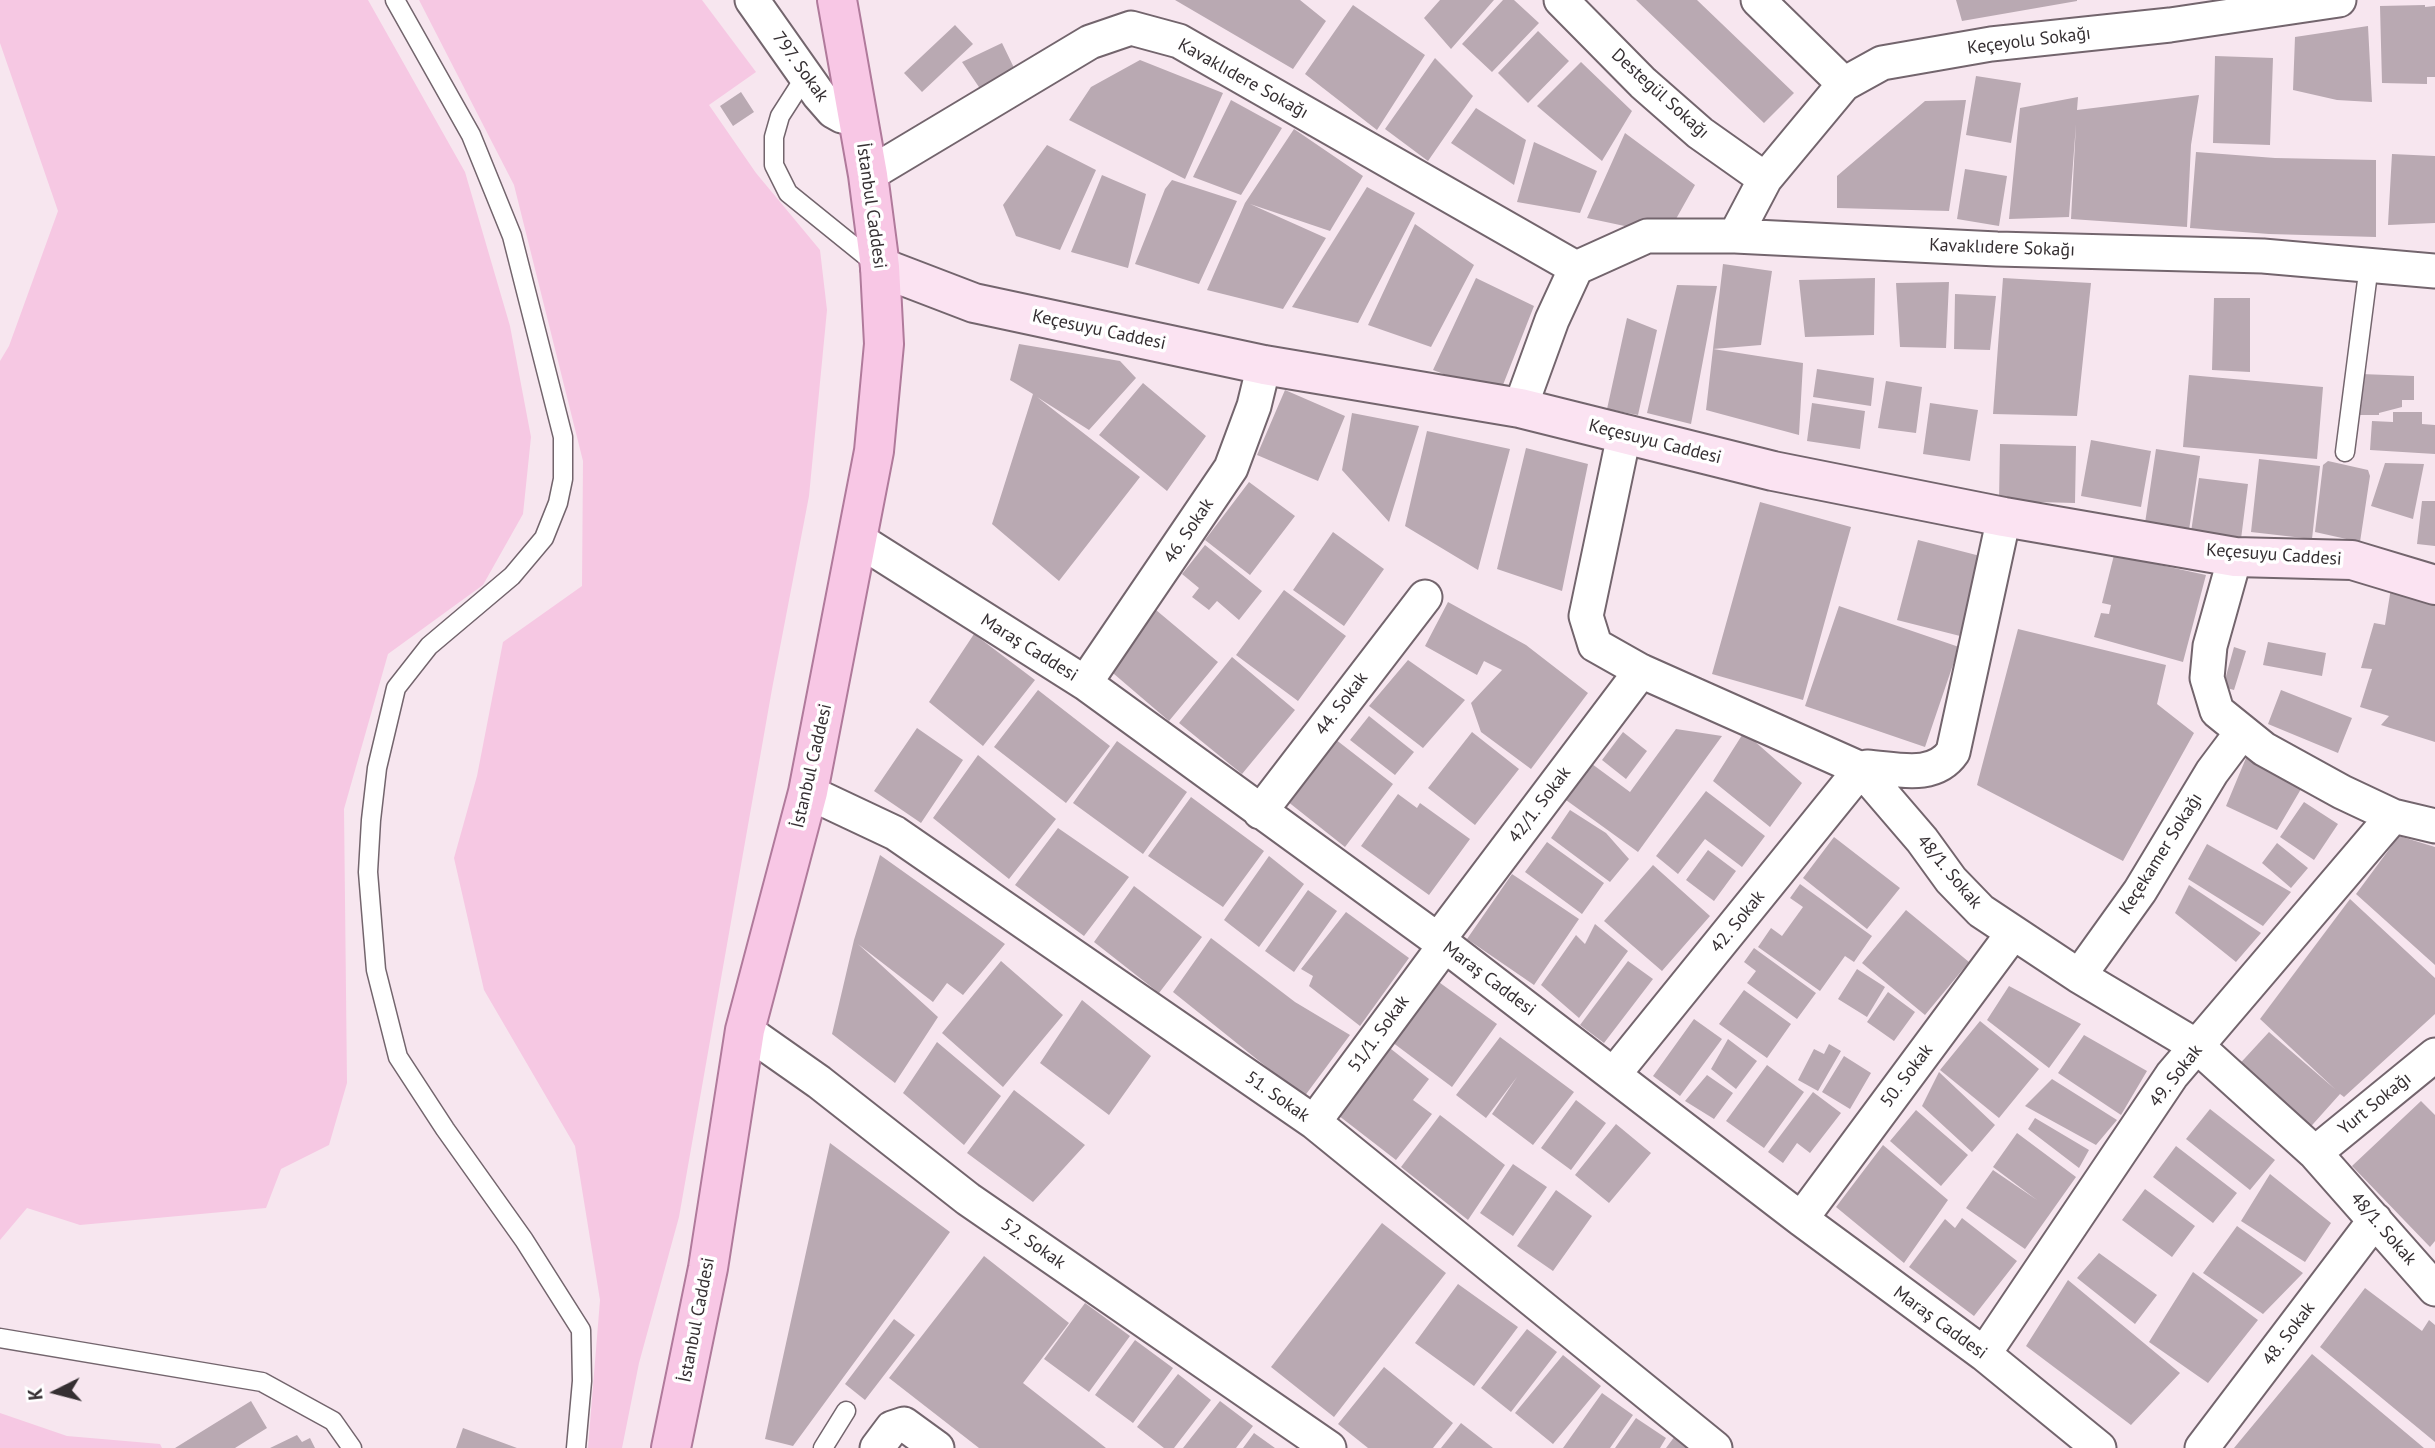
<!DOCTYPE html>
<meta charset="utf-8">
<style>
body{margin:0}
#map{position:relative;width:2435px;height:1448px;overflow:hidden;background:#f7e6ef;font-family:"PT Sans",sans-serif}
canvas{display:block}
.north{position:absolute;left:21px;top:1357px;width:70px;height:70px;-webkit-text-stroke:5px #fff;paint-order:stroke;rotate:264deg;font-size:19px;font-weight:700;line-height:28px;text-align:center;color:#352f32}
.north::after{content:'';display:block;margin:auto;width:24px;height:32px;background:#352f32;clip-path:polygon(50% 0,100% 100%,50% 72%,0 100%)}
</style>
<div id="map">
<canvas width="2435" height="1448"></canvas>
<div class="north">K</div>
</div>
<script>
const g = document.querySelector('canvas').getContext('2d');
g.lineJoin = 'round';
function paint(path, color) {
  g.fillStyle = color;
  g.fill(path, 'evenodd');
}
function strokePath(path, color, width, dash) {
  g.strokeStyle = color;
  g.lineWidth = width;
  g.lineCap = dash ? 'butt' : 'round';
  g.setLineDash(dash || []);
  g.stroke(path);
}
function drawText(font, color, halo, rows, align = 'center') {
  g.font = font + ' "PT Sans",sans-serif';
  g.lineWidth = 7;
  g.setLineDash([]);
  g.textBaseline = 'middle';
  g.strokeStyle = halo;
  g.fillStyle = color;
  for (const [text, x, y, turn = 0] of rows) {
    g.save();
    g.translate(x, y);
    g.rotate((+turn || 0) * Math.PI / 180);
    g.textAlign = isNaN(turn) ? turn : align;
    if (halo) g.strokeText(text, 0, 0);
    g.fillText(text, 0, 0);
    g.restore();
  }
}
paint(new Path2D(`
 M0 0H368L465 172 510 326 531 437 523 514 483 585 388 654 344 809 347 1083 329 1145 281 1169 266 1208 80 1225 27 1208 0 1240V361L9 346 58 211 0 43Z
 M419 0H702L756 72 709 105 756 173 820 250 827 310 809 496 772 689 679 1217 639 1363 622 1448H588L600 1300 575 1146 484 990 454 858 477 776 503 642 582 586 583 461 514 185Z
 M0 1413 67 1436 160 1444 162 1448H0Z`), '#f6c8e3');
paint(new Path2D(`
 M1175 0H1300L1326 21 1293 69Z
 M1440 0H1494L1451 49 1424 18Z
 M1503 0H1514L1539 23 1492 72 1462 44Z
 M1636 0H1697L1794 93 1764 123Z
 M1956 0H2077V1L1962 21Z
 M1353 5 1425 55 1377 130 1305 74Z
 M2425 5V7L2435 6V77H2427V84L2382 83 2380 6Z
 M955 25 973 44 922 92 904 73Z
 M2368 26 2372 102 2337 100 2293 90 2295 37Z
 M1538 31 1569 61 1528 103 1498 73Z
 M1002 43 1016 72 983 93 962 62Z
 M2215 56 2273 58 2270 145 2213 143Z
 M1435 58 1473 96 1428 161 1385 129Z
 M1140 60 1223 93 1185 179 1069 120 1091 87Z
 M1581 62 1632 111 1602 161 1537 106Z
 M1976 76 2021 83 2011 143 1966 135Z
 M741 92 754 112 733 126 720 106Z
 M2199 95 2191 145 2187 227 2071 219 2076 124 2069 217 2009 219 2020 108 2078 97 2077 110Z
 M1231 100 1282 128 1241 195 1193 177Z
 M1966 100 1949 211 1837 208V176L1925 101Z
 M1476 108 1526 140 1514 185 1451 143Z
 M1294 129 1363 176 1330 231 1250 204 1326 238 1283 309 1207 290 1245 203Z
 M1625 133 1695 185 1667 235 1587 218Z
 M1534 142 1597 171 1580 213 1517 202Z
 M1047 145 1096 170 1060 250 1016 236 1003 205Z
 M2196 152 2275 158 2376 160V237L2269 234 2190 228Z
 M2392 154 2435 156V223L2388 225Z
 M1965 169 2007 176 1999 226 1957 219Z
 M1102 175 1146 194 1128 268 1071 252Z
 M1172 180 1237 201 1199 284 1135 264 1165 189Z
 M1367 187 1415 213 1358 323 1292 307Z
 M1415 224 1474 265 1431 347 1368 325Z
 M1723 264 1772 271 1761 345 1713 349Z
 M1476 278 1534 306 1499 395 1433 370Z
 M1875 278 1874 335 1805 337 1799 280Z
 M2003 278 2091 283 2077 416 1993 414Z
 M1949 282 1946 348 1900 347 1896 283Z
 M1677 285 1717 286 1691 424 1647 413Z
 M1955 294 1996 296 1990 350 1954 349Z
 M2214 298H2250V372L2212 370Z
 M1627 318 1657 330 1638 415 1607 409Z
 M1019 344 1120 361 1136 378 1089 430 1037 397 1140 477 1059 581 992 524 1033 394 1010 380Z
 M1713 349 1803 363 1799 435 1706 410Z
 M1817 369 1874 378 1871 406 1813 397Z
 M2361 374 2414 376V400H2402V407L2379 413V415H2356L2355 403 2362 402Z
 M2189 375 2323 387 2317 459 2183 447Z
 M1886 381 1922 387 1916 433 1878 428Z
 M1143 383 1206 436 1167 491 1099 435Z
 M1285 390 1345 416 1318 481 1257 455Z
 M1812 403 1865 411 1860 449 1807 441Z
 M1930 403 1978 410 1970 461 1923 454Z
 M2393 412H2422V424L2435 425V454L2370 450 2372 421 2393 422Z
 M1352 413 1419 426 1389 522 1342 470Z
 M1427 431 1510 449 1478 570 1405 526Z
 M2091 440 2151 451 2141 507 2081 496Z
 M2000 444 2076 446 2075 503 1999 501Z
 M1526 448 1588 464 1562 591 1497 569Z
 M2156 449 2200 456 2189 530 2145 523Z
 M2259 459 2320 466 2312 539 2251 532Z
 M2328 461 2368 470 2370 476 2360 542 2315 532 2323 465Z
 M2385 463 2424 464 2413 519 2371 506Z
 M2199 478 2248 484 2241 539 2191 532Z
 M1249 482 1295 516 1250 575 1205 540Z
 M2422 501H2435V546L2417 544Z
 M1760 502 1851 527 1803 700 1712 674Z
 M1333 532 1384 569 1344 626 1293 590Z
 M1918 540 1988 558 1968 638 1897 620Z
 M1205 545 1262 591 1239 620 1217 601 1209 610 1192 597 1199 588 1182 574Z
 M2114 555 2206 575 2183 662 2094 637 2101 613 2109 614 2111 605 2102 603Z
 M2391 588 2435 597V742L2381 725 2389 716 2360 707 2372 669 2361 668 2374 623 2385 625Z
 M1284 590 1346 636 1298 701 1236 655Z
 M1448 602 1526 645 1588 693 1531 769 1481 732 1471 703 1502 670 1484 661 1477 675 1425 646Z
 M1839 606 1959 647 1925 747 1805 706Z
 M1156 610 1218 662 1169 721 1107 668Z
 M2018 629 2166 665 2157 704 2194 733 2123 861 1977 785Z
 M974 634 1035 680 983 746 929 702Z
 M2268 642 2326 653 2322 676 2263 665Z
 M2234 647 2246 651 2234 690 2223 687Z
 M1232 657 1295 710 1242 774 1179 723Z
 M1408 660 1465 700 1423 748 1369 706Z
 M1038 690 1110 746 1066 803 994 747Z
 M2281 690 2352 718 2338 753 2268 724Z
 M1369 716 1414 752 1395 775 1350 740Z
 M917 728 963 760 921 823 874 791Z
 M1676 729 1722 736 1638 852 1566 800 1592 764 1630 792Z
 M1472 732 1519 769 1475 825 1428 788Z
 M1623 732 1647 751 1626 779 1602 760Z
 M1744 732 1802 783 1770 827 1713 781Z
 M1335 739 1393 784 1345 847 1287 801Z
 M1117 741 1187 792 1143 854 1073 803Z
 M978 755 1056 819 1009 879 933 818Z
 M2246 758 2301 789 2277 830 2226 806Z
 M1706 791 1765 836 1742 867 1705 839 1678 874 1656 856Z
 M1398 794 1417 808 1420 803 1470 839 1429 895 1361 846Z
 M1191 797 1264 851 1223 907 1148 856Z
 M2304 802 2338 824 2314 860 2280 837Z
 M1570 810 1606 833 1629 859 1610 882 1551 838Z
 M1058 828 1129 877 1084 936 1015 885Z
 M2399 836 2435 847V965L2356 894Z
 M1834 837 1900 888 1867 929 1803 878Z
 M1547 842 1604 883 1582 914 1525 872Z
 M2277 843 2308 868 2291 888 2262 863Z
 M2207 844 2291 892 2263 926 2188 879Z
 M1708 850 1736 871 1714 901 1686 880Z
 M880 855 1005 944 963 995 947 983 933 1002 858 944 938 1017 895 1083 832 1034 854 940Z
 M1269 856 1304 884 1259 947 1224 920Z
 M1653 865 1710 916 1662 971 1604 921Z
 M1512 874 1579 919 1534 985 1467 939Z
 M1800 884 1872 936 1854 962 1845 956 1820 991 1758 947 1771 928 1782 936 1803 907 1790 898Z
 M2189 885 2261 933 2236 962 2175 913Z
 M1134 886 1202 937 1159 993 1094 942Z
 M1308 890 1337 911 1294 972 1265 951Z
 M2350 899 2435 978V1014L2344 1097 2340 1094 2305 1133 2234 1070 2269 1032 2336 1090 2260 1019Z
 M1906 910 1969 962 1925 1015 1862 963Z
 M1346 912 1409 958 1360 1026 1309 986 1313 976 1301 969Z
 M1595 924 1628 951 1579 1018 1541 985 1576 935 1585 944Z
 M1211 938 1295 1002 1350 1035 1304 1097 1173 992Z
 M1754 948 1816 993 1797 1019 1747 983 1756 971 1744 962Z
 M1001 961 1063 1015 1003 1087 942 1033Z
 M1628 961 1653 979 1604 1043 1580 1025Z
 M1857 969 1885 987 1867 1017 1838 999Z
 M1436 980 1497 1024 1452 1087 1392 1042Z
 M2009 986 2081 1024 2049 1068 1987 1020Z
 M1744 990 1791 1024 1767 1058 1719 1024Z
 M1888 992 1915 1012 1894 1041 1867 1022Z
 M1082 1000 1151 1056 1109 1115 1040 1063Z
 M1694 1019 1722 1039 1680 1096 1653 1076Z
 M1980 1021 2039 1069 1999 1118 1940 1070Z
 M2084 1035 2147 1071 2121 1115 2058 1073Z
 M1500 1037 1574 1092 1533 1145 1492 1114 1517 1077 1486 1118 1456 1095Z
 M1728 1039 1757 1061 1736 1089 1711 1069Z
 M937 1042 1001 1096 964 1145 903 1093Z
 M1829 1044 1841 1051 1818 1091 1798 1080 1814 1049 1824 1054Z
 M1386 1045 1429 1079 1413 1100 1432 1114 1396 1160 1334 1112Z
 M1844 1056 1871 1073 1850 1109 1822 1092Z
 M1767 1065 1804 1092 1764 1148 1726 1121Z
 M1939 1072 1995 1125 1972 1152 1922 1106Z
 M1707 1075 1733 1093 1714 1119 1685 1101Z
 M2052 1079 2117 1120 2096 1145 2025 1106Z
 M1014 1090 1085 1145 1033 1202 967 1153Z
 M1813 1092 1841 1113 1810 1153 1797 1143 1783 1163 1768 1152Z
 M1576 1100 1606 1123 1571 1170 1541 1148Z
 M2421 1101 2435 1115V1241L2430 1247 2352 1166Z
 M2210 1109 2275 1160 2250 1190 2186 1139Z
 M1916 1110 1968 1155 1941 1186 1890 1141Z
 M1440 1115 1505 1165 1468 1220 1401 1167Z
 M2035 1118 2089 1150 2079 1168 2028 1129Z
 M1616 1124 1651 1153 1609 1203 1575 1175Z
 M2017 1133 2076 1177 2025 1249 1966 1208 1993 1170 2037 1200 1993 1167Z
 M830 1143 950 1232 793 1446 765 1439Z
 M1883 1145 1948 1200 1904 1263 1836 1207Z
 M2176 1146 2237 1193 2213 1223 2153 1177Z
 M1513 1164 1547 1187 1513 1236 1480 1213Z
 M2270 1174 2331 1223 2305 1262 2241 1221Z
 M2145 1189 2195 1226 2172 1257 2122 1220Z
 M1556 1190 1592 1216 1553 1271 1517 1246Z
 M1962 1218 2017 1261 1974 1316 1909 1267 1945 1219 1955 1228Z
 M1382 1223 1446 1273 1334 1417 1271 1367Z
 M2237 1226 2303 1273 2263 1314 2203 1273Z
 M2099 1253 2157 1295 2135 1324 2077 1278Z
 M984 1256 1069 1323 1023 1383 1106 1448H979L889 1378Z
 M2193 1272 2258 1320 2208 1383 2149 1342Z
 M2068 1280 2180 1373 2131 1425 2026 1346Z
 M1458 1284 1518 1327 1474 1386 1415 1343Z
 M2365 1288 2422 1331 2429 1320 2435 1325V1442L2320 1347Z
 M1085 1303 1130 1336 1089 1392 1044 1359Z
 M894 1319 915 1335 865 1400 845 1384Z
 M1527 1329 1557 1352 1511 1412 1481 1388Z
 M1135 1340 1173 1368 1133 1423 1095 1395Z
 M2312 1354 2424 1448H2234Z
 M1563 1355 1601 1386 1553 1444 1515 1413Z
 M1384 1367 1453 1423 1433 1448H1368L1338 1424Z
 M1178 1374 1211 1400 1174 1448H1164L1137 1427Z
 M1602 1393 1633 1415 1610 1448H1563Z
 M251 1401 267 1428 235 1448H175Z
 M1220 1401 1253 1426 1236 1448H1183Z
 M1636 1418 1666 1438 1660 1448H1615Z
 M1461 1423 1493 1448H1441Z
 M463 1428 517 1448H456Z
 M1254 1433 1275 1448H1243Z
 M297 1435 302 1442 310 1438 315 1448H270Z
 M1675 1436 1691 1448H1666Z`), '#b9a9b2');
const lane = new Path2D(`
 M395 0 471 135 512 236 563 437V479L558 503 544 538 512 576 429 646 396 688 377 768 371 820 368 872 376 970 398 1057 445 1129 524 1240 581 1330 582 1381 576 1448
 M805 77 780 116 774 137V165L788 193 877 265
 M2345 452 2369 265
 M0 1338 262 1382 333 1421 352 1448
 M823 1448 846 1411`);
const street = new Path2D(`
 M752 0 819 95 833 111 842 116 859 120
 M1561 0 1643 83 1700 133 1765 179
 M1758 0 1844 84
 M868 175 1090 42 1131 28 1179 41 1576 268
 M1735 236 1765 179 1844 84 1882 63 1991 44 2170 25 2339 0
 M1520 408 1552 320 1576 268 1647 236H1735L1997 249 2263 256 2435 271
 M1624 435 1586 616 1595 645 1641 671 1861 769 1922 840 1951 880 1981 911 2079 976 2198 1047 2315 1153 2435 1289
 M859 540 1085 683 1438 940 1801 1219 1984 1354 2099 1448
 M2235 557 2210 646 2207 678 2217 711 2264 749 2342 792 2393 816 2435 826
 M1085 683 1231 468 1254 406 1264 365
 M808 792 895 833 1314 1122 1715 1448
 M1260 812 1425 597
 M1438 940 1641 671
 M2079 976 2140 891 2212 772 2242 732
 M745 1030 819 1082 968 1199 1329 1448
 M1614 1074 1861 769 1867 767C1897 769 1934 780 1953 752L2004 517
 M1314 1122 1445 945
 M2315 1153 2435 1055
 M1801 1219 2013 933
 M1984 1354 2172 1075 2393 816
 M877 1448 892 1428 904 1424 937 1448
 M2202 1448 2375 1220`);
const secondary = new Path2D(`
 M880 267 974 303 1264 365 1520 408 1773 471 2004 517 2235 557 2352 560 2435 585`);
const primary = new Path2D(`
 M671 1448 708 1268 745 1030 808 792 874 451 884 344 880 267 868 175 837 0`);
strokePath(lane, '#73656d', 21);
strokePath(street, '#73656d', 37);
strokePath(secondary, '#73656d', 42);
strokePath(primary, '#b07a9b', 42);
strokePath(lane, '#fff', 18);
strokePath(street, '#fff', 33);
strokePath(secondary, '#fbe3f2', 38);
strokePath(primary, '#f8c7e5', 38);
drawText('18px', '#352f32', '#fff', [
 ["Keçeyolu Sokağı",2029,41,-7],
 ["797. Sokak",800,67,54],
 ["Kavaklıdere Sokağı",1243,79,29],
 ["Destegül Sokağı",1660,94,42],
 ["İstanbul Caddesi",871,206,82],
 ["Kavaklıdere Sokağı",2002,248,2],
 ["Keçesuyu Caddesi",1099,330,12],
 ["Keçesuyu Caddesi",1655,442,14],
 ["46. Sokak",1189,531,-56],
 ["Keçesuyu Caddesi",2274,555,4],
 ["Maraş Caddesi",1029,648,32],
 ["44. Sokak",1342,704,-53],
 ["İstanbul Caddesi",812,766,-77],
 ["42/1. Sokak",1540,805,-53],
 ["Keçekamer Sokağı",2161,854,-58],
 ["48/1. Sokak",1949,872,50],
 ["42. Sokak",1738,922,-51],
 ["Maraş Caddesi",1489,979,37],
 ["51/1. Sokak",1379,1034,-54],
 ["50. Sokak",1907,1076,-53],
 ["49. Sokak",2176,1076,-52],
 ["51. Sokak",1277,1097,35],
 ["Yurt Sokağı",2375,1104,-39],
 ["48/1. Sokak",2383,1229,49],
 ["52. Sokak",1033,1244,35],
 ["İstanbul Caddesi",697,1320,-79],
 ["Maraş Caddesi",1940,1323,36],
 ["48. Sokak",2289,1334,-53]
]);
</script>
